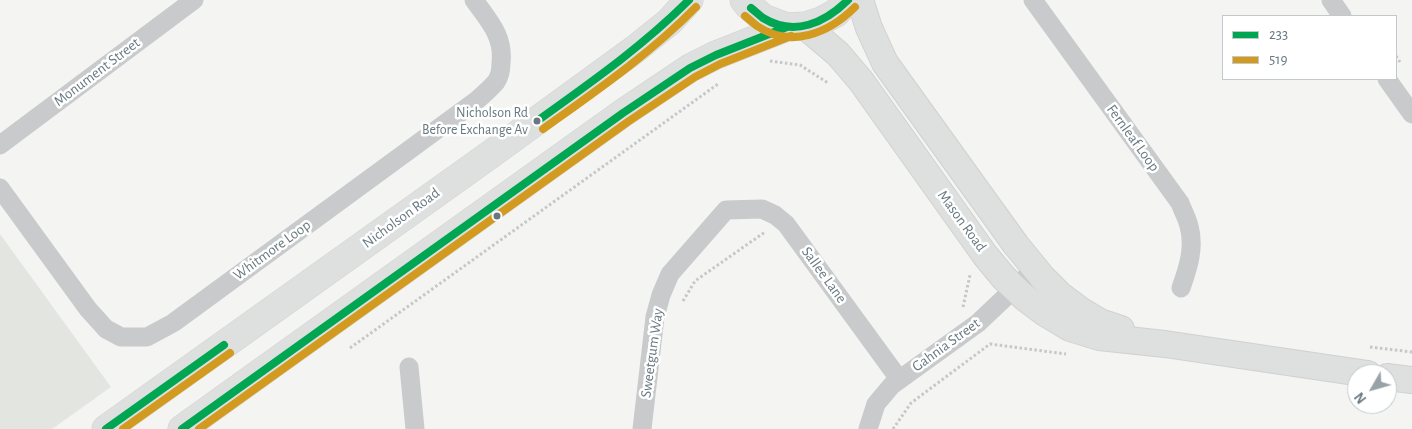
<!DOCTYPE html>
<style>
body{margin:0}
#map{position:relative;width:1412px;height:429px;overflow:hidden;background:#f4f4f3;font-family:"Alegreya Sans",sans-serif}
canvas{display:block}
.legend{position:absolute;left:1222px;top:15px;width:175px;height:65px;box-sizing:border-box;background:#fff;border:1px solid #c2c9cc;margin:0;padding:6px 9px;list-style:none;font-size:15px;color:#677880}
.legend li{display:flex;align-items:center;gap:10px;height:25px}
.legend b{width:25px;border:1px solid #c2c9cc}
.north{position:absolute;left:1347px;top:364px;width:50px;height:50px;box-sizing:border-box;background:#fff;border:1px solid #c2c9cc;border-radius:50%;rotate:232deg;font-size:14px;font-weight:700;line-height:20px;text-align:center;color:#677880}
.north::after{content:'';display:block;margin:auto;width:18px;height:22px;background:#98a3a8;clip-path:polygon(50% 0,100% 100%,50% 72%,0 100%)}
</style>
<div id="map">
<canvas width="1412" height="429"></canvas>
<ul class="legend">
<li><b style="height:6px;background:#00a651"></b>233</li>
<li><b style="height:6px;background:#d39a20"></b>519</li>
</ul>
<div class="north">N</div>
</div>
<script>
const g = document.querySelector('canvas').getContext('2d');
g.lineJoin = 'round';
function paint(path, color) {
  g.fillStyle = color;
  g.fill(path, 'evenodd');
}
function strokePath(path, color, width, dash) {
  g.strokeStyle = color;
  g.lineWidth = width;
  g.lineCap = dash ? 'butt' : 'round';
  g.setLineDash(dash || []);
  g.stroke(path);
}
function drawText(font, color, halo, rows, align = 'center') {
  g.font = font + ' "Alegreya Sans",sans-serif';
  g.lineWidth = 5;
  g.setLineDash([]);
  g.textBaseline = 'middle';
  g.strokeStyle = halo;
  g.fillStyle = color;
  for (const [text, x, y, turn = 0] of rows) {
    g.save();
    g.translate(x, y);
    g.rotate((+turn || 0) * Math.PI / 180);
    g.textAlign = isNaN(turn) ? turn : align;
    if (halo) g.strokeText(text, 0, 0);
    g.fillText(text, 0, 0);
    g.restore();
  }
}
paint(new Path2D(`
 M0 234 111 387 52 429H0Z`), '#e3e6e0');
const secondary = new Path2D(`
 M860 0 869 28 885 63 1016 245 1043 278 1060 295 1080 310 1100 322 1121 329
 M805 26 838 54 861 81 985 255 1004 278 1025 298 1045 313 1070 328 1099 337 1165 344 1368 374
 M1387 377 1412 380`);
const primary = new Path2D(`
 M744 0 748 5 763 18 787 27 805 26 821 21 836 13 848 0
 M106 429 491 154 634 50 669 22 689 0
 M182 429 623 113 690 68 716 55 787 27`);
strokePath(secondary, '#d0d1d1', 28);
strokePath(primary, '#d0d1d1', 29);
strokePath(new Path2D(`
 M1396 56 1400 62
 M770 61 800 65 828 83
 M683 301 695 281 765 232
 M963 307 970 275
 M1370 347 1412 352
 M350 348 718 84
 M893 429 911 403 990 344 1066 354`), '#c6c7c8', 3, [2.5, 2.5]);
strokePath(new Path2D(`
 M1033 0 1180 203C1183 211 1187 218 1189 226 1195 248 1188 268 1181 288
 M1331 0 1342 16
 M1387 79 1412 114
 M0 145 194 0
 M0 188 88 309 106 329 121 337H147L173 323 476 101C483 95 490 89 496 82 500 76 501 70 501 63 504 36 489 21 474 0
 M409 367 415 429
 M642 429 655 317 661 295 670 274 726 210 762 209 775 215 786 224 899 379
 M868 429 876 404 892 385 978 323 1035 269`), '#c9cacb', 19);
strokePath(secondary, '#dedfdf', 26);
strokePath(primary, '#dedfdf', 28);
strokePath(new Path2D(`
 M751 8C755 11 759 15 763 18 794 37 825 23 848 0
 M537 121C590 83 643 46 689 0
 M106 429 224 345
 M182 429 623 113 690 68 716 55 787 27`), '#00a651', 8);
strokePath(new Path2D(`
 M745 16C749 19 753 23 757 26 791 49 829 33 855 7
 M543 129C596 91 650 54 696 7
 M123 429 230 353
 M199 429 629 121 695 77 720 64 791 36`), '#d39a20', 8);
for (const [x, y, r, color] of [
 [537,121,4.5,"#677880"],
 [497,216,4.5,"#677880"]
]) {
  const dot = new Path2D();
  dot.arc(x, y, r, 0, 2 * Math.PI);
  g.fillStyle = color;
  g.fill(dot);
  strokePath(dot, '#fff', 2);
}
drawText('14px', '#677880', '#fff', [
 ["Nicholson Rd",528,113],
 ["Before Exchange Av",528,130]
], 'right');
drawText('15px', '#677880', '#fff', [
 ["Monument Street",97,72,-37],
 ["Fernleaf Loop",1133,138,54],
 ["Nicholson Road",401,218,-36],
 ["Mason Road",962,221,54],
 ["Whitmore Loop",272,250,-36],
 ["Sallee Lane",824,275,54],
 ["Gahnia Street",946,345,-36],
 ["Sweetgum Way",652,353,-82]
]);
</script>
